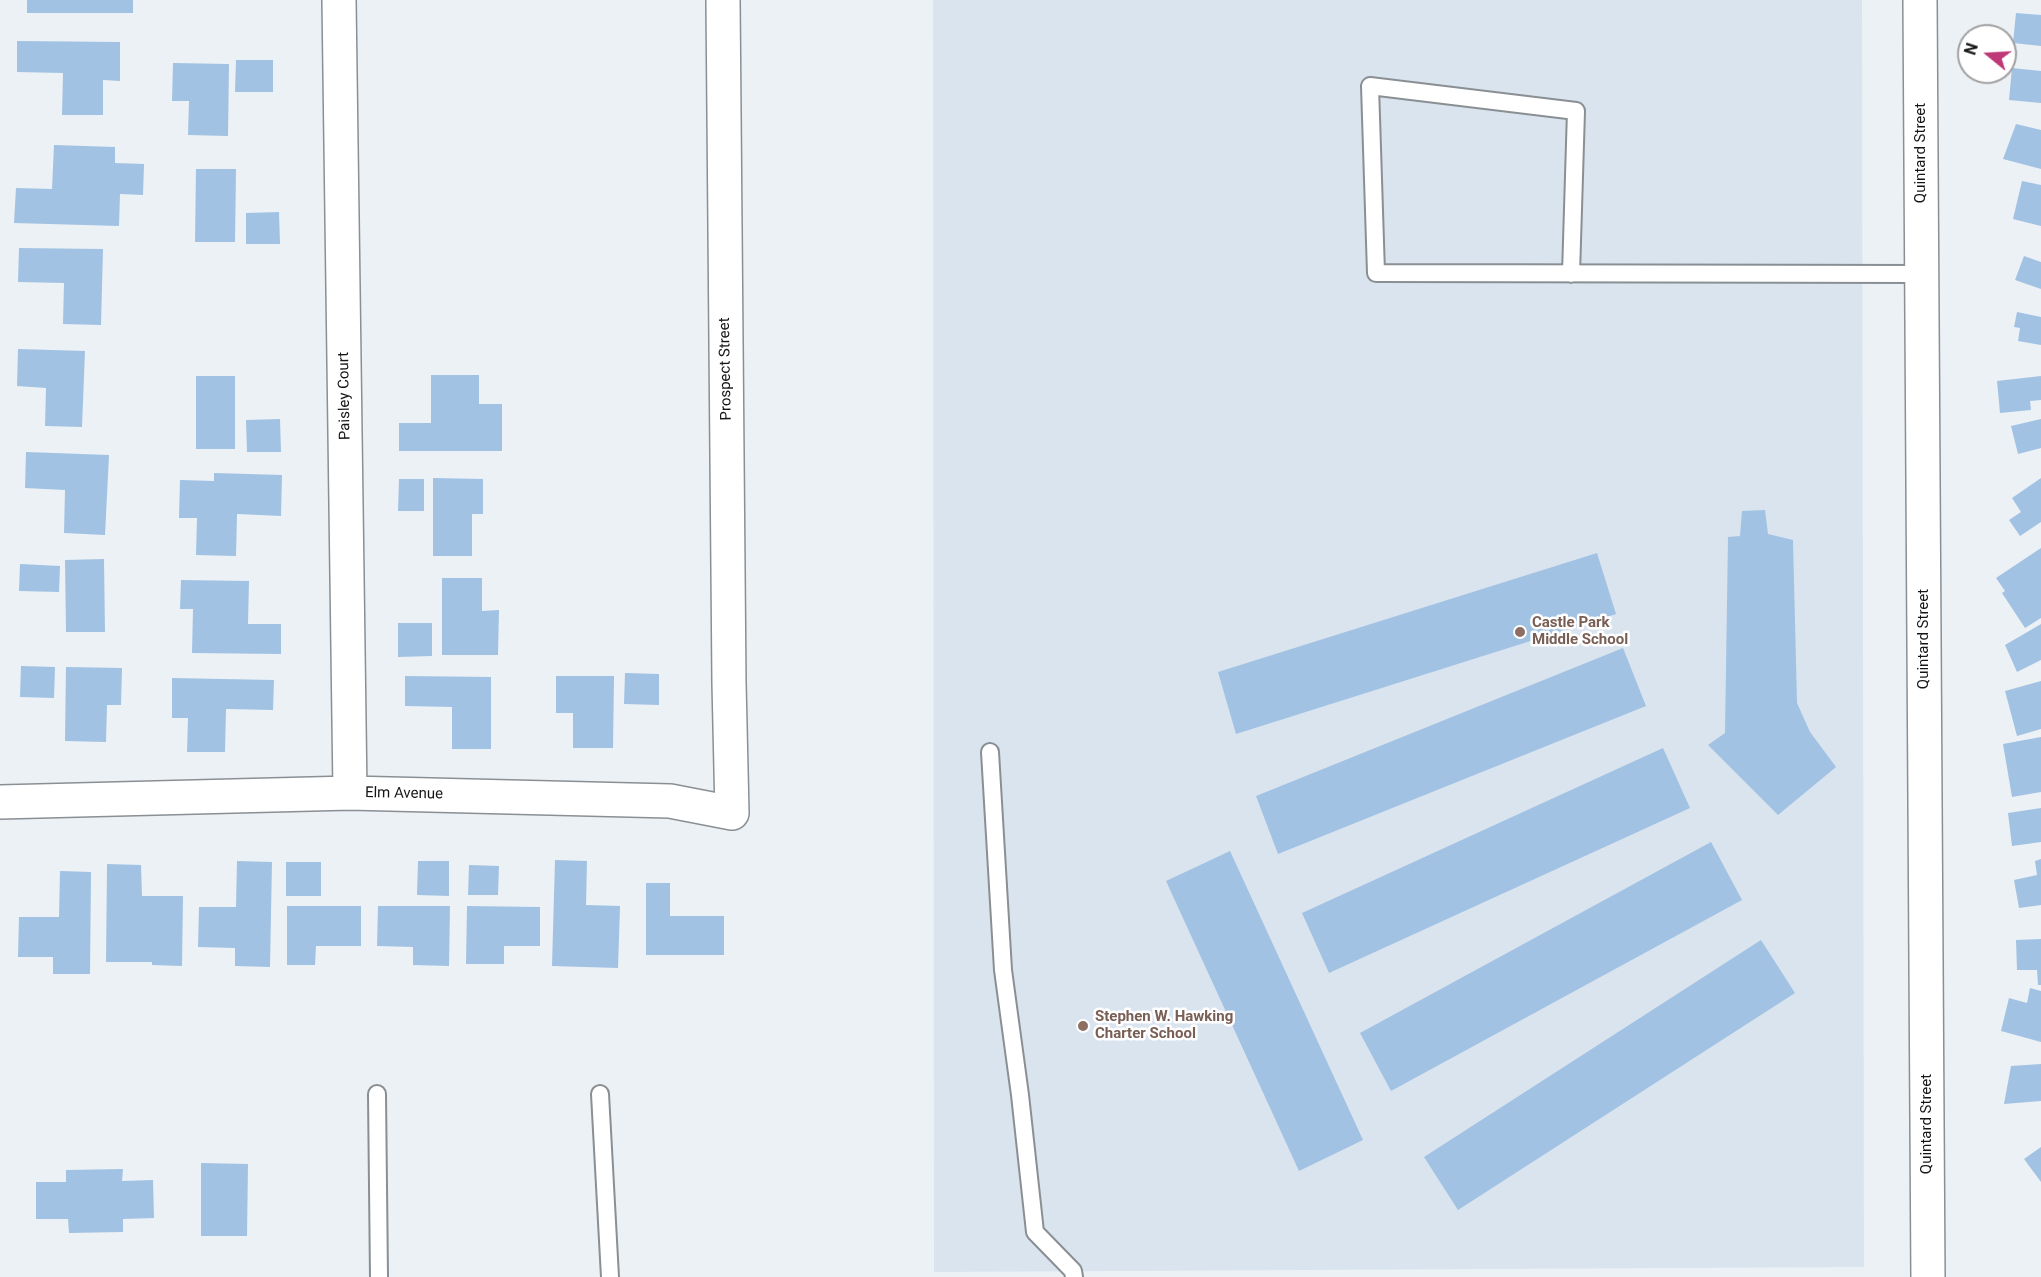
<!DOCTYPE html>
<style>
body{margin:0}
#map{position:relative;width:2041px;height:1277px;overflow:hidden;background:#ecf1f5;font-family:Roboto,sans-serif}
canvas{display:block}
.north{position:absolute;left:1957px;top:24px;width:60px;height:60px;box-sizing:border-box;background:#fff;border:2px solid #a1a1a2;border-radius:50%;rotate:288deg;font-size:16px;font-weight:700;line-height:24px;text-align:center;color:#141517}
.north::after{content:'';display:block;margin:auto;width:21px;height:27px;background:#bf3877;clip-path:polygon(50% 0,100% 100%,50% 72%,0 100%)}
</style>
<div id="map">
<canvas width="2041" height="1277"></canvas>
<div class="north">N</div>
</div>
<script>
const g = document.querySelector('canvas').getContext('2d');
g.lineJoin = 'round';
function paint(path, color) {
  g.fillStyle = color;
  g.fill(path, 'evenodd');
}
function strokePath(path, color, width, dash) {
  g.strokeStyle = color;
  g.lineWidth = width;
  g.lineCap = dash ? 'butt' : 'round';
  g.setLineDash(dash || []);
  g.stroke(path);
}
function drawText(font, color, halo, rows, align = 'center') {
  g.font = font + ' Roboto,sans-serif';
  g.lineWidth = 5;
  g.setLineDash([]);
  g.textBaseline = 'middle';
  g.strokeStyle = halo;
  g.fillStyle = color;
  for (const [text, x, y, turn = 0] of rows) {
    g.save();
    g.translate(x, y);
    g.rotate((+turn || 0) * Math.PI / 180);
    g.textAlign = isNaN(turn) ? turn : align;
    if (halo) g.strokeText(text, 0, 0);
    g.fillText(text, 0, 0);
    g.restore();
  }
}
paint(new Path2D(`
 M933 0H1862L1864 1267 934 1272Z`), '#dae4ef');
paint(new Path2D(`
 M27 0H133V13H27Z
 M2016 13 2041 15V46L2013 43Z
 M17 41 120 42V81L103 80V115H62L63 73 17 72Z
 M236 60H273V92H235Z
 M173 63 229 64 228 136 188 135 189 101H172Z
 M2012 68 2041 71V103L2009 100Z
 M2016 124 2041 130V169L2003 159Z
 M54 145 115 147V163L144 164 143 195 120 194 119 226 14 223 16 188 52 189Z
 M196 169H236L235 242H195Z
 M2022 181 2041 185V226L2013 219Z
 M279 212 280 244H246V213Z
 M19 248 103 249 101 325 63 324 64 283 18 282Z
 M2024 256 2041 262V289L2015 280Z
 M2017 312 2041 317V345L2018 341 2020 328 2014 327Z
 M18 349 85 351 82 427 45 426 46 388 17 386Z
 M431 375H479V404H502V451H399V423H431Z
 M196 376H235V449H196Z
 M2041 376V400L2030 401 2031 410 2000 413 1997 381Z
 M280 419 281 452H247L246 420Z
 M2041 419V448L2018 454 2011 426Z
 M26 452 109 455 105 535 64 533 65 490 25 488Z
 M214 473 282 475 281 516 237 514 236 556 196 555 197 518H179L180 480 214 481Z
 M433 478 483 479V514H472V556H433Z
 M2041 478V522L2020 536 2009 520 2021 512 2012 498Z
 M399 479H424V511H398Z
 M1765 510 1768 534 1793 540 1797 703 1810 732 1836 767 1778 815 1708 745 1725 733 1728 537 1740 536 1742 511Z
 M2041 548V618L2025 628 2002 593 2005 591 1996 578Z
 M1597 553 1616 614 1236 734 1218 672Z
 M104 559 105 632H66L65 560Z
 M20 564 60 566 59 592 19 591Z
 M442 578H482V611L499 610 498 655H442Z
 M181 580 249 581 248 624H281V654L192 653 193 609H180Z
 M398 623H432V656L398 657Z
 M2041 624V660L2017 672 2005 645Z
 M1623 648 1646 706 1278 854 1256 796Z
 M21 666 55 667 54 698 20 697Z
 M66 667 122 668 121 705H107L106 742 65 741Z
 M625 673 659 674V705L624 704Z
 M405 676 491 677V749H452V707L405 706Z
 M556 676H614L613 748H573V713H556Z
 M172 678 274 680 273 710 226 709 225 752H187L188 718H172Z
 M2041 681V729L2017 736 2005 691Z
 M2041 737V792L2012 797 2003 744Z
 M1663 748 1690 808 1329 973 1302 913Z
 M2041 808V842L2012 846 2008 813Z
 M1711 842 1742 900 1391 1091 1360 1033Z
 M1230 851 1363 1140 1299 1171 1166 881Z
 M2041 859V905L2019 908 2014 880 2037 875 2035 861Z
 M555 860 587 861 586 905 620 906 618 968 552 966Z
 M237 861 272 862 270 967 235 966V948L198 947 199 907H236Z
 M418 861H449V896L417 895Z
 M286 862H321V896H286Z
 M107 864 141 865 142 896H183L182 966 152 965V962H106Z
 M469 865 499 866 498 895H468Z
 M60 871 91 872 90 974H53V957H18L19 917H59Z
 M646 883H670V916H724V955H646Z
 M287 906H361V946H316L315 965H287Z
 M378 906H450L449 966 413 965V947L377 946Z
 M467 906 540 907V946H504V964H466Z
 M2041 939V985H2038L2037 970H2017L2016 940Z
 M1761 940 1795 993 1458 1210 1424 1157Z
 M2030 988 2041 991V1042L2001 1031 2009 998 2027 1003Z
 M2041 1064V1101L2004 1104 2011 1066Z
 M2041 1147V1182L2024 1159Z
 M201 1163 248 1164 247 1236H201Z
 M123 1169 122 1181 153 1180 154 1218 123 1219V1232L69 1233 68 1219H36V1182H66V1170Z`), '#a1c2e3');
const service = new Path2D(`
 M1571 274 1576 111 1370 86 1376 273 1921 274
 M990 752 1003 970 1020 1095 1035 1232 1073 1271 1074 1277
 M377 1094 379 1277
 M600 1094 610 1277`);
const minor = new Path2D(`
 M339 0 350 793
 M0 802 350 793 670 801 732 813 729 683 723 0`);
const tertiary = new Path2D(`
 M1920 0 1928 1277`);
strokePath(service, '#8a8f93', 20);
strokePath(minor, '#8a8f93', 36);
strokePath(tertiary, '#8a8f93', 36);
strokePath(service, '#fff', 16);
strokePath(minor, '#fff', 33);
strokePath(tertiary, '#fff', 33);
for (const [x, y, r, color] of [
 [1520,632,6,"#8d6e63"],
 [1083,1026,6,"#8d6e63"]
]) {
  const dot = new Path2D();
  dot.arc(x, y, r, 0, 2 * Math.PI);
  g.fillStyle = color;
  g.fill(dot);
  strokePath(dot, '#fff', 2);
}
drawText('15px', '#141517', '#fff', [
 ["Quintard Street",1921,153,-90],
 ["Prospect Street",726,369,-91],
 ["Paisley Court",345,396,-91],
 ["Quintard Street",1924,639,-90],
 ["Elm Avenue",404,794,1],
 ["Quintard Street",1927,1124,-90]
]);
drawText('bold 15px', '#785e54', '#fff', [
 ["Castle Park",1532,623],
 ["Middle School",1532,640],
 ["Stephen W. Hawking",1095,1017],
 ["Charter School",1095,1034]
], 'left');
</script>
